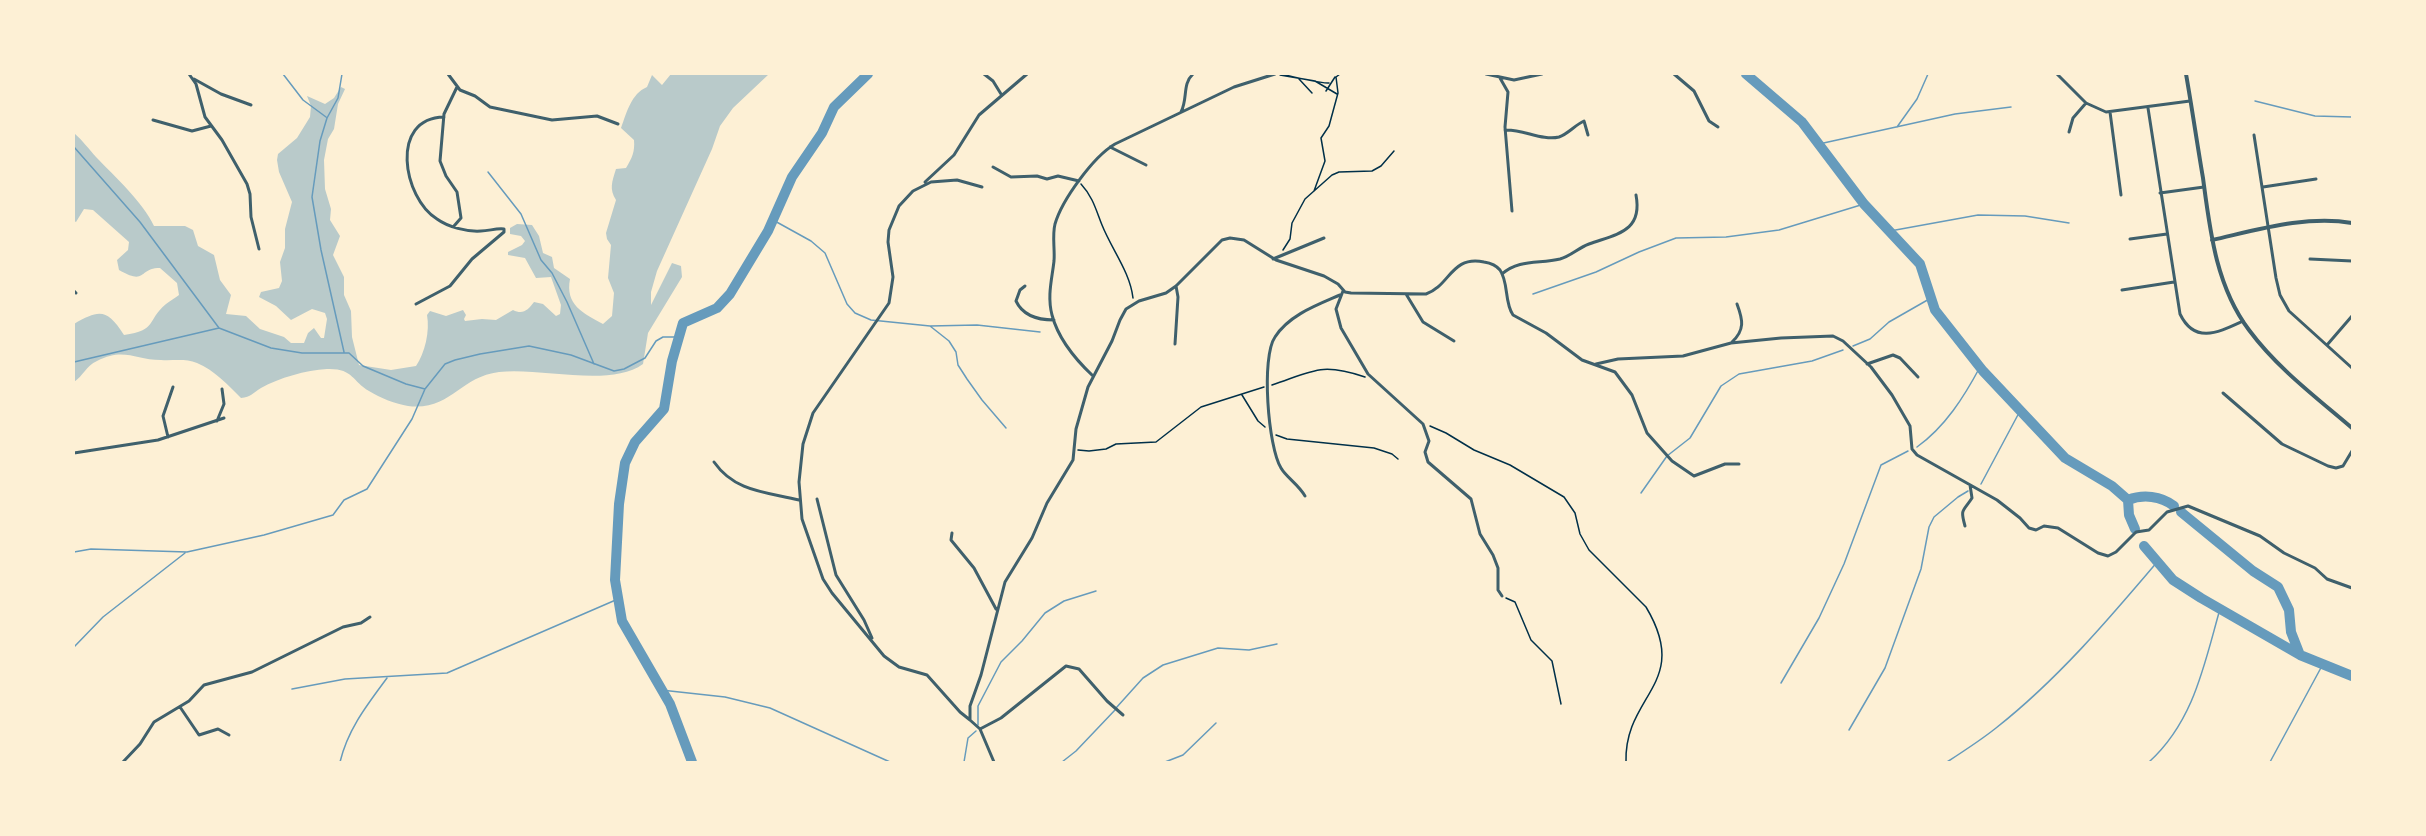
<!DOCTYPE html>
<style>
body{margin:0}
#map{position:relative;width:2426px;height:836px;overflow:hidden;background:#fdf0d5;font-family:"Public Sans",sans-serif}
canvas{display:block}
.frame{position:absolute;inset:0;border:75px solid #fdf0d5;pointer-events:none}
</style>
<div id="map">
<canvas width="2426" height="836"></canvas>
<div class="frame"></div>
</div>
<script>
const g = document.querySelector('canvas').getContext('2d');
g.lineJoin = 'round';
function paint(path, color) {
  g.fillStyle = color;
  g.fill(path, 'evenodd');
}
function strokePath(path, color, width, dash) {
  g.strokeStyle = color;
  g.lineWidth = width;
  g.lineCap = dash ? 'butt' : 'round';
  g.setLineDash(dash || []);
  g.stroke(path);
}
paint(new Path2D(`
 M671 74H769L733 108 720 126 712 149 657 271 651 292V305L672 263 681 266 682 277 648 333 643 364C610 388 540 367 499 372 459 377 451 411 408 406 396 404 380 398 369 391 352 381 353 368 327 369 306 370 279 378 261 388 253 393 251 397 241 398 228 385 214 370 197 363 185 358 173 361 161 360 135 360 124 347 97 361 86 366 83 376 74 382V324C100 309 107 309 124 335 158 330 146 321 166 304 170 301 175 298 179 295L177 283 160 268C138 268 147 286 119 270L117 260 128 250 129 242 93 210 84 209 76 222 74 221V133C83 141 88 148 96 157 115 177 143 202 154 226H185L193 230 198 246 214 255 220 280 231 295 226 314 246 316 260 329 284 337 291 343H304L308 333 314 328 321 338H324L327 319 325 313 312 309 291 320 276 306 259 297 261 292 279 288 282 281 280 262 285 248V229L292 202 279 172 277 160 278 154 297 138 310 117 311 106 307 96 325 104 334 98 341 87 345 89 338 104 334 129 328 139 324 160 325 189 331 209 330 220 340 236 333 255 344 277V295L351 311 352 337 359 365 391 370 416 366C425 353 430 331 427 315L430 311 446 316 463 310 466 315 464 319 465 321 482 319 496 320 513 310C523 315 528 310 534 302L543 304 556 316 560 314 561 305 551 277 536 278 525 258 508 255V252L522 245 525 241 521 236 510 234V228L517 224 532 225 539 236 543 253 552 257 554 268 570 279C565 305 583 313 603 324L612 316 614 293 608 278 611 245 607 239 606 233 616 200C609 189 612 182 616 169L626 168C632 158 635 152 634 140L621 128C627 112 631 94 647 87L652 75 662 85Z`), '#b9caca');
strokePath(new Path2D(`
 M283 74 303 100 326 117
 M342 74 338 98 327 118 320 141 312 197 321 250 344 352
 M2255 101 2315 116 2352 117
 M1897 127 1917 99 1928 74
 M1819 144 1955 114 2011 107
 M74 147 140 222 219 328 271 348 302 353H349L363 366 406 384 425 389 445 364 455 360 480 354 529 346 571 355 614 371 624 369 645 358 656 341 663 337H679
 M488 172 521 214 541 260 552 273 567 302 594 364
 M773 220 811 241 825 253 847 304 855 313 871 320 930 326 949 341 956 352 958 365 967 379 982 400 1006 428
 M1890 231 1978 215 2025 216 2069 223
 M1533 294 1596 272 1639 252 1676 238 1726 237 1779 230 1864 204
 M930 326 977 325 1040 332
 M1853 346 1870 339 1889 322 1931 298
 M74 362 219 328
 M1917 447C1945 427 1964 397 1980 367
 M1981 484 2020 411
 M1641 493 1667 456 1690 438 1721 386 1739 374 1812 361 1843 350
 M74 552 91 549 187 552 264 535 333 515 344 500 367 489 412 419 425 389
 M74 647 103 617 185 553
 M1781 683 1819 618 1844 564 1881 465 1908 451
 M292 689 345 679 447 673 618 599
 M661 690 725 697 770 708 890 762
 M1116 708 1143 678 1163 665 1218 648 1249 650 1277 644
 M978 725V706L1001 662 1022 641 1045 613 1064 601 1096 591
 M1849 730 1885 668 1921 569 1929 527 1934 517 1958 497 1968 491
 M340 762C348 729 367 705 387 678
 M964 762 968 738 976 731
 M1062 762 1076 751 1115 710
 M1165 762 1183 755 1216 723
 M1947 762C1964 751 1981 740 1996 728 2057 680 2108 620 2158 561
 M2149 762C2194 721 2204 665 2220 609
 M2270 762 2323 664`), '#669bbc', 1.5);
strokePath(new Path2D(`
 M1746 74 1802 122 1864 204 1920 264 1935 310 1983 371 2065 458 2112 486 2128 500 2129 515 2135 529
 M2128 500C2143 494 2161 496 2174 506
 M2181 512 2253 571 2278 587 2289 610 2291 632 2300 655
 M2144 546 2173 580 2201 598 2300 655 2352 676
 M692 762 670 704 622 621 615 580 619 504 625 463 635 442 664 409 672 361 683 323 717 308 730 294 768 231 792 177 822 133 834 107 868 74`), '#669bbc', 10);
strokePath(new Path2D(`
 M1281 74C1289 76 1324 84 1329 83
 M1280 75 1315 81 1337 94
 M1299 79 1312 93
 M1326 91 1335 77
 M1081 184C1093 197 1096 210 1102 225 1112 250 1130 272 1133 298
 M1314 191 1325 161 1321 138 1329 126 1338 93 1336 77 1340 74
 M1283 250 1290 239 1292 223 1305 199 1332 175 1339 172 1372 171 1381 166 1394 151
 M1272 385C1313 371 1321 362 1365 377
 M1242 395 1258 421 1265 427
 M1430 426 1446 433 1474 450 1510 465 1564 497 1575 513 1580 534 1589 550 1646 607C1692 684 1624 694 1626 762
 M1276 435 1287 439 1374 448 1392 454 1398 459
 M1078 450 1089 451 1106 449 1116 444 1156 442 1201 407 1264 387
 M1506 598 1515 602 1531 640 1552 661 1561 704`), '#003049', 1.5);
strokePath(new Path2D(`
 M189 74 196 84 205 117 222 140 247 184 250 194 251 217 259 249
 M448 74 460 90 475 96 490 107 552 120 597 116 618 124
 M984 74 993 81 1001 94
 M1486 74 1514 80 1542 74
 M1674 74 1694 91 1709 121 1718 127
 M2057 74 2086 103 2106 112 2190 101
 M1500 78 1508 92 1505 127 1512 211
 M194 79 221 94 251 105
 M2148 108 2180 314C2195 345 2219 332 2243 321
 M1181 112C1188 99 1182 84 1193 74
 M2110 112 2121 195
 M153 120 192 131 211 126
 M1505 130C1523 129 1542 141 1559 137 1568 134 1575 125 1584 121L1588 135
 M2069 132 2073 118 2086 103
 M2254 135 2276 278 2280 295 2289 311 2352 368
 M1110 147 1146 165
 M993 167 1011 177 1037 176 1047 179 1058 176 1079 181
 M925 182 954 155 979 115 1027 74
 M2263 187 2316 179
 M2160 193 2204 187
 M454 226 461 218 457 192 446 176 440 161 444 114 457 87
 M2130 239 2167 234
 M1273 259 1324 238
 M2310 259 2352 261
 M1502 274C1519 259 1539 264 1560 259 1571 256 1578 248 1589 244 1616 234 1643 232 1636 195
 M1025 286 1020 290 1016 301C1023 316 1039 320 1054 320
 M2122 290 2174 282
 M74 291 76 293
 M1343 291 1336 309 1341 328 1368 374 1423 424 1429 441 1425 452 1428 462 1471 499 1480 534 1493 555 1498 568V590L1502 596
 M1406 294 1423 322 1454 341
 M416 304 450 286 472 259 504 232V229C496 228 489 231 481 231 467 232 448 227 437 219 403 198 389 118 444 117
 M1732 342C1745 330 1743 320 1737 304
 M1175 344 1178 297 1176 286
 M2327 345 2352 316
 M1596 364 1618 359 1683 356 1731 343 1781 338 1833 336 1843 341 1871 367 1892 395 1910 426 1912 449 1917 455 1997 500 2020 518 2029 528 2036 530 2044 526 2058 528 2098 553 2108 556 2116 552 2136 532 2149 530 2167 512 2188 506 2260 536 2284 553 2315 568 2327 579 2352 588
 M1867 364 1893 355 1900 358 1918 377
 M1093 376C1076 360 1058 338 1052 315 1047 296 1052 279 1054 261 1055 249 1052 236 1055 224 1062 200 1093 157 1115 144L1234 87 1275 74
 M2223 393 2282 444 2328 466 2336 468 2343 466 2352 451
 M217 421 224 404 222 389
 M168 437 163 416 173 387
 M74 453 158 440 224 418
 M714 462C735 492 766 492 799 500
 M1305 496C1298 484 1286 477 1281 468 1268 447 1261 357 1275 337 1289 315 1317 305 1340 295
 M817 499 836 575 864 620 872 638
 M1965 526C1960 508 1963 512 1972 498L1970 485
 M952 533 951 540 974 568 996 609
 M180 707 199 735 218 729 229 735
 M970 720 960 712 927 675 899 667 884 656 832 593 823 579 802 519 799 482 803 444 813 413 889 303 893 277 888 242 889 230 899 206 913 191 931 182 957 180 982 187
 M980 729 1001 718 1066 666 1079 669 1107 701 1123 715
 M123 762 140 744 154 722 189 701 204 685 252 672 343 627 361 623 370 617
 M994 762 980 729 970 720V706L981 675 1005 582 1032 538 1047 503 1073 460 1076 429 1088 387 1112 341 1120 320 1126 309 1139 301 1166 293 1176 286 1222 240 1230 238 1244 240 1276 260 1324 276 1338 284 1345 292 1351 293 1426 294C1450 286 1451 255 1484 262 1490 263 1496 265 1500 270 1509 283 1504 302 1513 315L1546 333 1582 360 1615 372 1632 395 1647 433 1672 461 1694 476 1725 464H1739`), '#3f606c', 3);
strokePath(new Path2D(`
 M2186 74C2192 108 2197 143 2203 178 2210 231 2216 286 2249 330 2277 368 2317 398 2352 428
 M2212 240C2257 230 2306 215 2352 223`), '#3f606c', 4);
</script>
